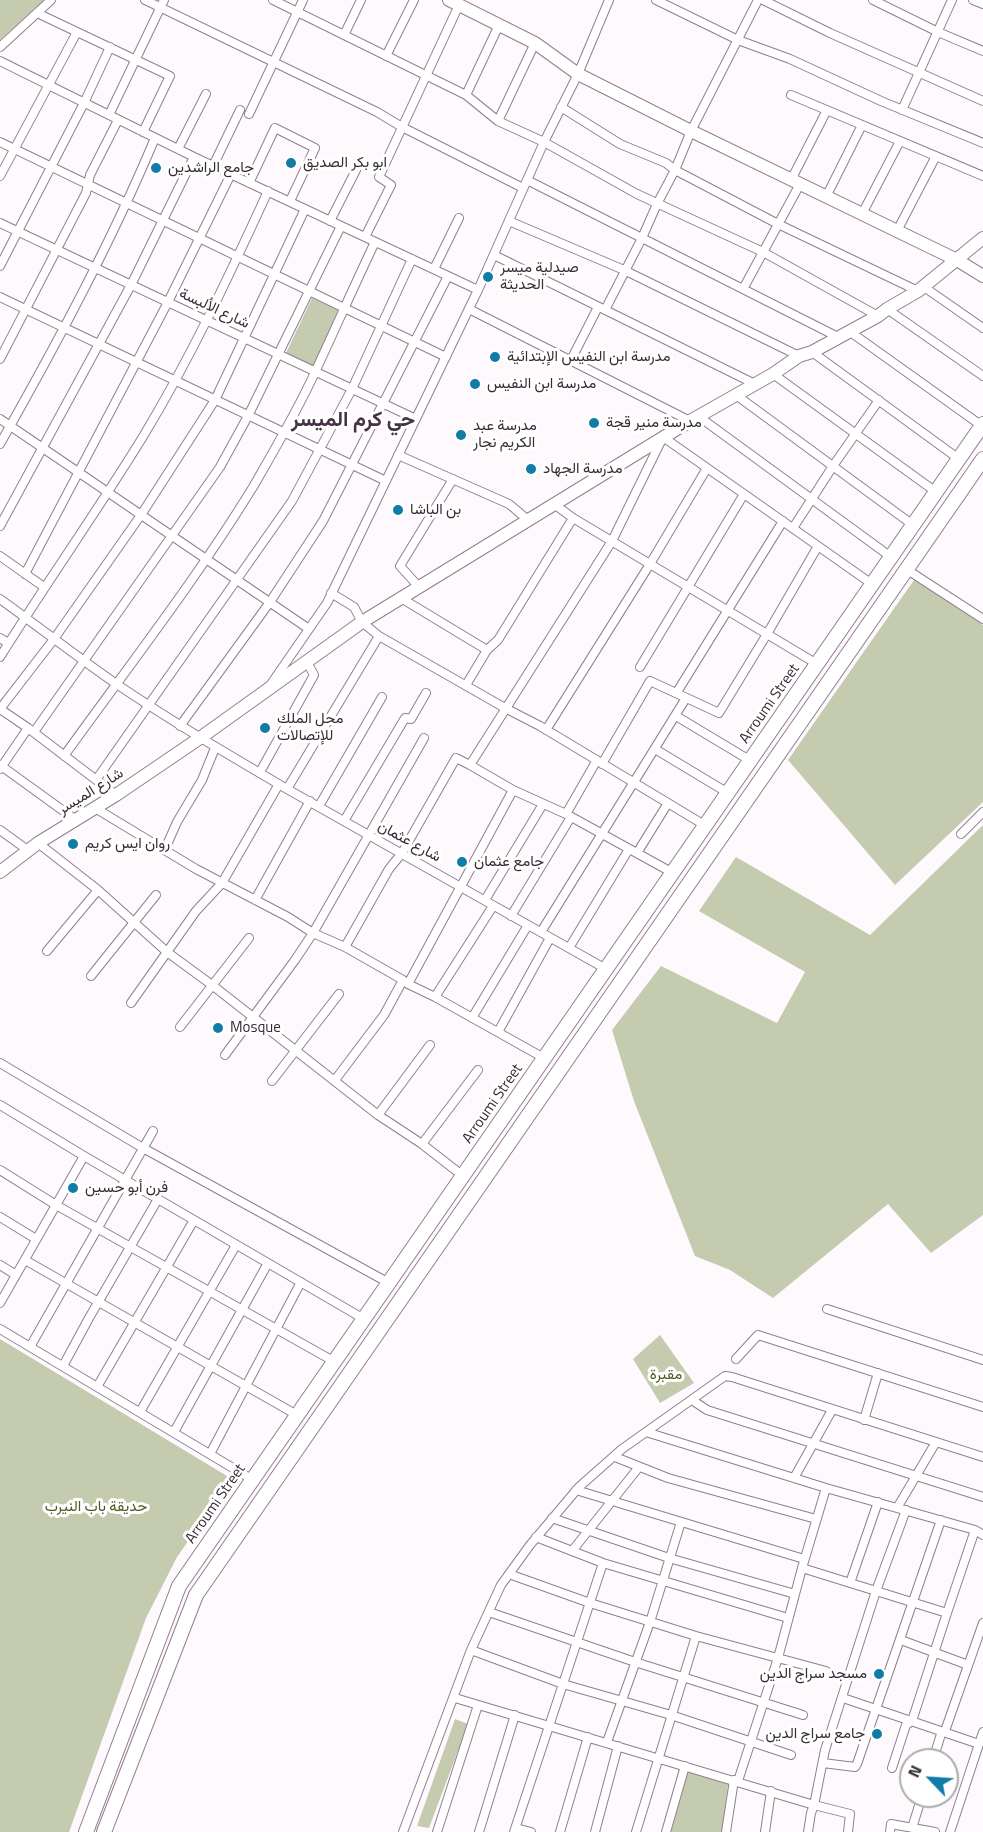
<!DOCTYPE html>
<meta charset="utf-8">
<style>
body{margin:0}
#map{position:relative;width:983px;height:1832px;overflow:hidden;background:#fef9fd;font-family:"Titillium Web",sans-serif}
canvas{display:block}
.north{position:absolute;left:899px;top:1748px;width:60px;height:60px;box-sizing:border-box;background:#fff;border:2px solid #aeabae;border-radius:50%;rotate:295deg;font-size:16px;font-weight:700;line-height:24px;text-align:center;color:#352c35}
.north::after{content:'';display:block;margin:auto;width:21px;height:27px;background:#127ca6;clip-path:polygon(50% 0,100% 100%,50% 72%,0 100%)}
</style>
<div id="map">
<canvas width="983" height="1832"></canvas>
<div class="north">N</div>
</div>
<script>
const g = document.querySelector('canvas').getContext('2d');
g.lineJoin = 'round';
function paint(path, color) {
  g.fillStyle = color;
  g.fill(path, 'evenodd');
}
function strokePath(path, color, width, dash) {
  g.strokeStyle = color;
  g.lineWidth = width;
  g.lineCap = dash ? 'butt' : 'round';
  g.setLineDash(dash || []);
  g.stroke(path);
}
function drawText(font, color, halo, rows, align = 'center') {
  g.font = font + ' "Titillium Web",Vazirmatn,sans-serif';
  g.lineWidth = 6;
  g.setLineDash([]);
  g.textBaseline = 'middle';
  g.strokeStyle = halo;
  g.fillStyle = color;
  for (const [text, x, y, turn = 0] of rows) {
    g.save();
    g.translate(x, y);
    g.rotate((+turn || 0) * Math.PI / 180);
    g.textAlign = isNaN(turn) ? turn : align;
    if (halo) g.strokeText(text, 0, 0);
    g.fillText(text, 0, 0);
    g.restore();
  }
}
paint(new Path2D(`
 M0 0H44L0 40Z
 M312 298 338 310 313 367 286 353Z
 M914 580 983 625V802L895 885 788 760Z
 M983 825V1215L931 1253 888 1204 773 1298 730 1270 695 1256 634 1101 612 1030 661 966 777 1023 805 972 699 911 736 857 870 935Z
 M660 1335 694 1383 660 1403 633 1359Z
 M0 1339 232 1479 177 1557 146 1618 69 1832H0Z
 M455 1719 468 1724 429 1828 417 1826Z
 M688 1772 728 1784 722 1832H671Z`), '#c4cbaf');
const street = new Path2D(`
 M145 0 377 112 402 127 523 188
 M273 0 466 95 498 121 544 142 637 194 763 252 878 316
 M656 0 738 40 790 59 881 101 983 143
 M763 0 830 33 983 101
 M873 0 938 32 983 51
 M973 0 983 4
 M37 13 170 76 143 132
 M344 35 361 0
 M0 47 51 0
 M386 56 414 0
 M0 61 194 157 478 290
 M466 95 499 25
 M791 95 983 176
 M561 107 620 144 666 163 675 170 778 224 918 291
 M902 110 952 0
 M249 114 303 0
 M109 115 164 0
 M498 121 535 43
 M0 142 446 357
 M178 149 206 94
 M213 166 240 110
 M0 176 77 32
 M527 180 838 337
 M791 180 827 110
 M249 183 275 128 315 148 290 201
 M826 197 862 125
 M862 214 900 141
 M330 221 356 170
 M509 221 624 270 799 356
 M0 223 416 419
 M897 231 936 156
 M365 237 391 185 379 177 459 5
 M494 255 755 384
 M0 266 84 103 110 47
 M434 269 459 218
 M924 287 983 328
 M743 289 800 184
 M0 297 386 481
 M469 309 690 421
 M887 309 983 376
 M605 310 642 238 657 204 675 170 691 131 758 0
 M849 331 982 426
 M812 352 959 459
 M0 359 86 193 90 175 118 120
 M571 360 598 307
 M773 374 936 492
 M736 395 913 525
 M698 416 891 557
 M0 419 309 629
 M0 444C56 345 111 243 155 138
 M398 455 509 504 528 520
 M554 504 573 518 817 664
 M0 526 131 285 194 157
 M793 528 833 466 879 400
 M0 556 44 587
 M906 569 983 619
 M25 574 168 302 231 174
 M419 587 400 566 453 479
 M331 593 354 607 362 622 379 636 505 708 540 726 706 826
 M401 598 487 650
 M0 599C39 627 76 656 115 683 171 721 229 755 287 789L606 969
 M0 638 8 643
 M0 657C47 582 98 510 144 435 191 357 230 274 268 191
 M640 667 744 494
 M271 684 327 603 478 290 544 142 578 74 609 0
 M466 685 487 650 498 640 573 518
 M677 692 783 521
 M0 709 54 639 141 515 215 400 305 209
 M0 709 28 728 116 795
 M676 716 751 761
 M180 726 270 602 323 521 448 276
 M546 730 650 564 707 468
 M34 732 220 467 248 416 341 226
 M655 749 728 793
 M64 756C128 667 196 580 253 487 275 449 298 410 316 370 336 327 355 284 375 242
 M602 764 650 681 719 713 767 634 818 546
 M0 765 76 820
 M470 765 612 541 663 437 872 584
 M0 769 28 728
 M260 772 314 675 307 662
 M96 780 292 501 352 389 412 259
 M287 789 379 636
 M319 806 382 697
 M95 808 196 869 288 917 313 933 345 947 403 980 408 984 435 997 544 1058
 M566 814 597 760
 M344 821 405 718 411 719 426 693
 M0 830 29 851
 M961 834 983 812
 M38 843 98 890 167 952 212 985 378 1115 422 1144 463 1176
 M165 849 177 822 202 780 215 748
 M637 853 668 803
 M255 900 310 801
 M485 900 543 804
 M511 916 571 817
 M541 932 686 698
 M345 947 389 869 402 853 456 758 470 765 513 790 566 814 673 873
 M569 948 629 849
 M47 951 98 890
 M91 976 156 895
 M408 984 513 790
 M435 997 493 906
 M131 1003 196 911 222 883 279 784
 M472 1018 528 925
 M180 1027 249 938
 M498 1032 550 938
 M225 1055 295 960 313 933 424 738
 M0 1063 143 1148 389 1283
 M335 1080 384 1015 403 980
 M272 1081 339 994
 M0 1105 84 1156 364 1319
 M378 1115 430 1045
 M422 1144 478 1070
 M0 1170 56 1205 335 1362
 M0 1217 36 1239
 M25 1260 297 1415
 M0 1265 16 1275
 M0 1303 84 1156
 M827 1309 983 1360
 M0 1329 253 1480
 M30 1347 153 1131
 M736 1359 758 1335 983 1407
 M63 1366 89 1318 158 1199
 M97 1387 194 1220
 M692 1400 707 1410 983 1497
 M140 1412 236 1245
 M864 1420 878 1373
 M174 1432 268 1263
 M646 1432 826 1488 975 1530 983 1535
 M210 1454 301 1282
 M615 1457 668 1478 816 1519
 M794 1478 832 1410
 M826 1488 802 1568 947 1613 975 1530
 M576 1490 804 1559
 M897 1508 936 1442
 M552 1518 669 1558 795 1594
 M536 1537 603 1563 788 1618
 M572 1551 639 1467
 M509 1574 590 1603 696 1636 826 1671
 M850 1583 878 1502
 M489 1612 635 1662 803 1715
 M901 1640 968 1665
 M471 1650 563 1684 671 1715 791 1755
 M455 1698 814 1805 850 1814 848 1832
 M843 1698 979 1744
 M607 1742 650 1622 681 1522
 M933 1760 941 1734 945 1731 983 1623
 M823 1763 855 1767 857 1764 941 1520
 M892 1768 906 1725 912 1721 947 1613
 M738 1781 778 1658 802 1568
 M516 1828 531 1832
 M912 1828 922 1796
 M403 1832 471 1650 501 1585 509 1574 530 1545 579 1487 622 1449 725 1376 732 1377 983 1457
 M437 1832 478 1705
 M479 1832 515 1715
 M514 1832 603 1563
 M560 1832 588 1737
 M595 1832 618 1746
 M636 1832 696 1636
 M666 1832 685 1766
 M726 1832 734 1780
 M765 1832 771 1791
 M808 1832 811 1813 814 1805 825 1750 876 1591 906 1510
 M890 1832 891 1824 935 1832
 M950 1832 983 1732`);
const secondary = new Path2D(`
 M449 0 535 43 578 74 691 131 957 260 983 276
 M0 872 38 843 116 795 200 738 362 622 690 421 773 374 799 356 812 352 878 316 887 309 918 291 983 238`);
const primary = new Path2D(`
 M86 1832 179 1586 983 424
 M104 1832 196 1595 983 459`);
strokePath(street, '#927d91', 10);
strokePath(secondary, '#927d91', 14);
strokePath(primary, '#927d91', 16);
strokePath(street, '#fff', 8);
strokePath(secondary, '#fff', 12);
strokePath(primary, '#fff', 14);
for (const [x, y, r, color] of [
 [291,163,6,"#127ca6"],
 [156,168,6,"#127ca6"],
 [488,277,6,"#127ca6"],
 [495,357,6,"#127ca6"],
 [475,384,6,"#127ca6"],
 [594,423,6,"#127ca6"],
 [461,435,6,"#127ca6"],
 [531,469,6,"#127ca6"],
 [398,510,6,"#127ca6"],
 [265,728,6,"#127ca6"],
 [73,844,6,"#127ca6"],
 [462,862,6,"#127ca6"],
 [218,1028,6,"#127ca6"],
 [73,1188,6,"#127ca6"],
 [879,1674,6,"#127ca6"],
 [877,1734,6,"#127ca6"]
]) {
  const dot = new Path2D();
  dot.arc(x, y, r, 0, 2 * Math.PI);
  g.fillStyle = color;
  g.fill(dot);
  strokePath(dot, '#fff', 2);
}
drawText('15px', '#352c35', '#fff', [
 ["ابو بكر الصديق",303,163],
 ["جامع الراشدين",168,168],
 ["صيدلية ميسر",500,268],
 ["الحديثة",500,285],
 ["مدرسة ابن النفيس الإبتدائية",507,357],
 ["مدرسة ابن النفيس",487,384],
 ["مدرسة منير قجة",606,423],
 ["مدرسة عبد",473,426],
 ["الكريم نجار",473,443],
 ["مدرسة الجهاد",543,469],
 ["بن الباشا",410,510],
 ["محل الملك",277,719],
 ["للإتصالات",277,736],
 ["روان ايس كريم",85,844],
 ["جامع عثمان",474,862],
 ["Mosque",230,1028],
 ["فرن أبو حسين",85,1188],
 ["مسجد سراج الدين",867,1674,"right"],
 ["جامع سراج الدين",865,1734,"right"]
], 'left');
drawText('15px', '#352c35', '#fff', [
 ["شارع الألبسة",214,309,25],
 ["Arroumi Street",770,704,-55],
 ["شارع الميسر",91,792,-32],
 ["شارع عثمان",409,842,29],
 ["Arroumi Street",493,1104,-55],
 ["Arroumi Street",216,1504,-55]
]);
drawText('15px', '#505b23', '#fff', [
 ["مقبرة",666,1375],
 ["حديقة باب النيرب",96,1507]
]);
drawText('bold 21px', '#453244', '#fff', [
 ["حي كرم الميسر",353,421]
]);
</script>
